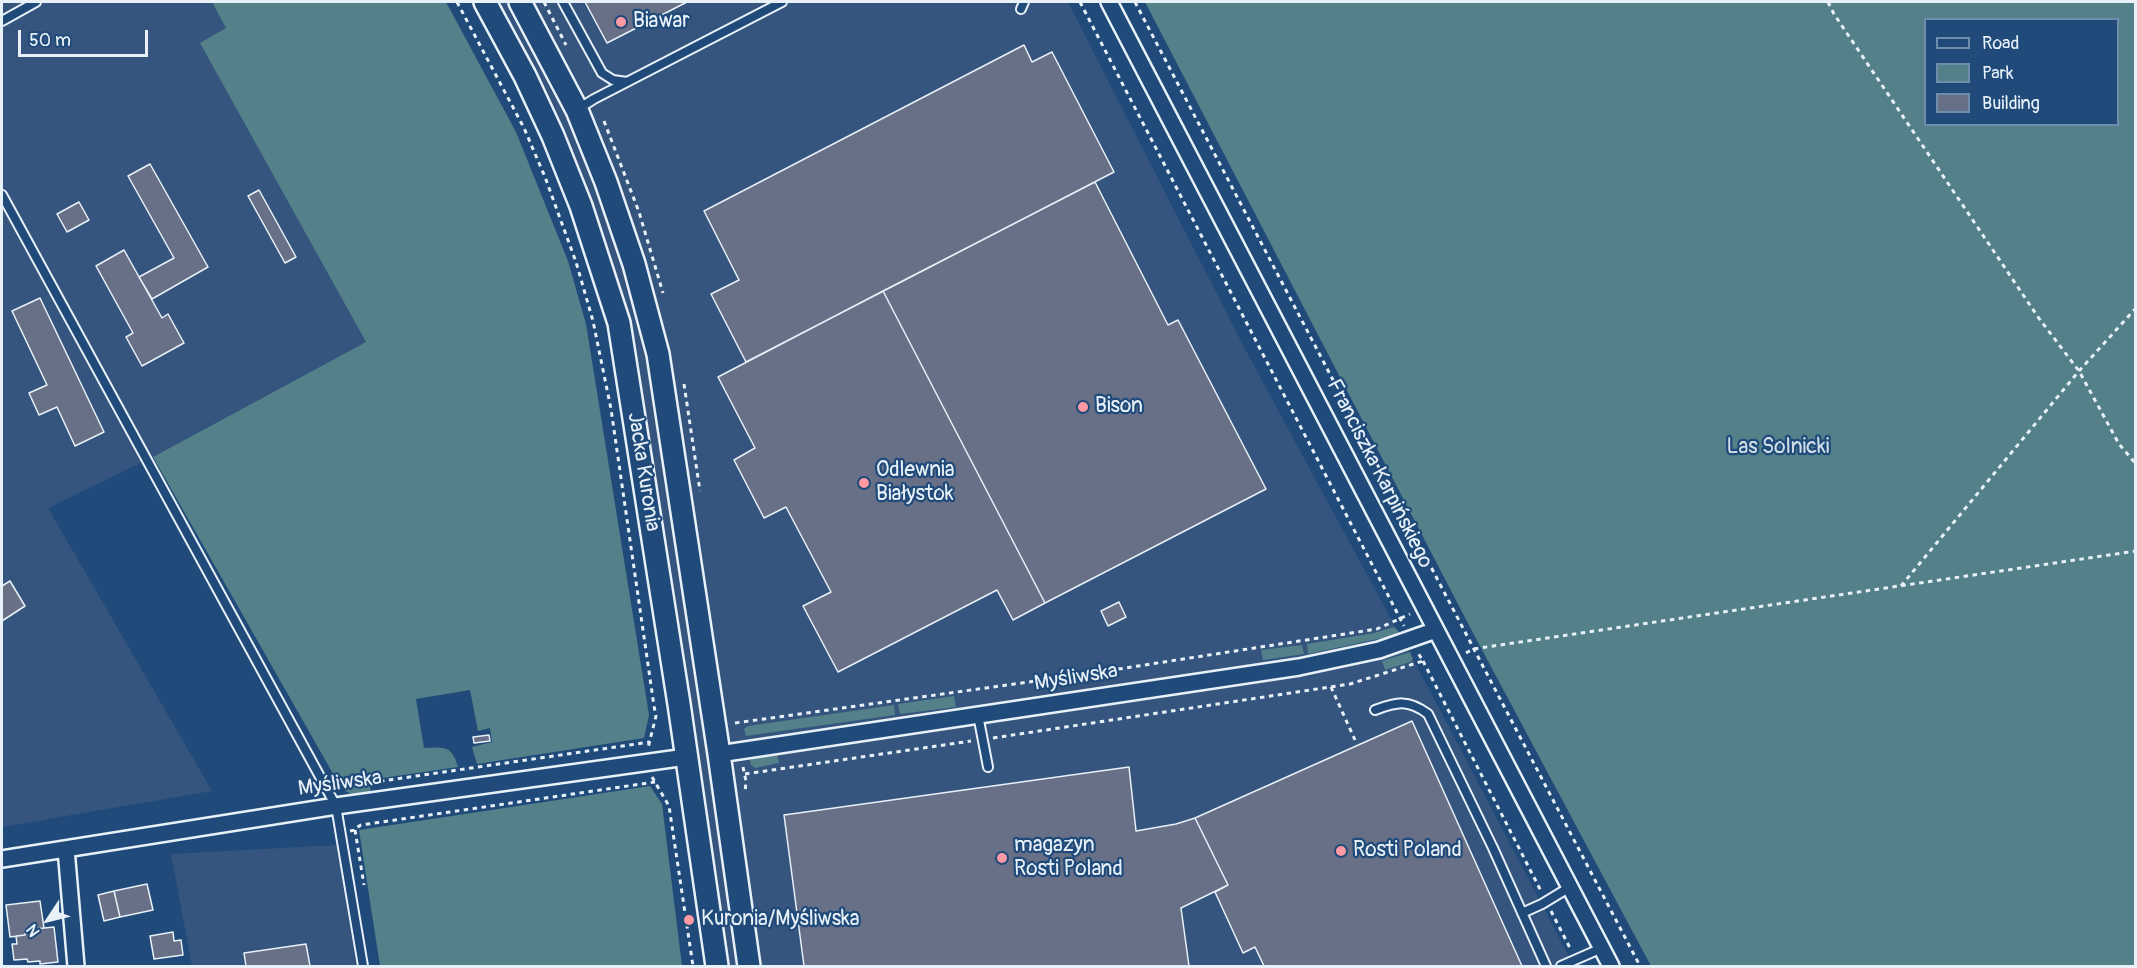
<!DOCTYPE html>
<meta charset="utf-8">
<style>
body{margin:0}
#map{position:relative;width:2137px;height:968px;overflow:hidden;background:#1f4a7a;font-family:Pangolin,sans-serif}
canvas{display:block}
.frame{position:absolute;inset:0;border:3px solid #e8f1f8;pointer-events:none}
.legend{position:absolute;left:1924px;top:18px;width:195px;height:108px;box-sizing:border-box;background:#1f4a7a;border:2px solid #6f8dac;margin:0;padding:8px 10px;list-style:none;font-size:18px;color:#e8f1f8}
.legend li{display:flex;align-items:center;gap:12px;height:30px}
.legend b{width:30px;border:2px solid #6f8dac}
.north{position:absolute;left:18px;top:890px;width:60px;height:60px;-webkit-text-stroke:4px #1f4a7a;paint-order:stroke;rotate:235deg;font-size:16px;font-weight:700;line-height:24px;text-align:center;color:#e8f1f8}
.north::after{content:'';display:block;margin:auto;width:21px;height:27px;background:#e8f1f8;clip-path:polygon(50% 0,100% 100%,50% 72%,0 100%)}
.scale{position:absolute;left:18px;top:30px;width:130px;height:27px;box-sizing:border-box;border:3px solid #e8f1f8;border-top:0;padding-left:8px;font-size:18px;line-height:21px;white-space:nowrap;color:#e8f1f8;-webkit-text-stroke:4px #1f4a7a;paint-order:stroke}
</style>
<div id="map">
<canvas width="2137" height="968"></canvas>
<div class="frame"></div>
<ul class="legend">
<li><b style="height:8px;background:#1f4a7a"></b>Road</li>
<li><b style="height:16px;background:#538089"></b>Park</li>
<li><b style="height:16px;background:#677087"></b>Building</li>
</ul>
<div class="north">N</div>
<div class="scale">50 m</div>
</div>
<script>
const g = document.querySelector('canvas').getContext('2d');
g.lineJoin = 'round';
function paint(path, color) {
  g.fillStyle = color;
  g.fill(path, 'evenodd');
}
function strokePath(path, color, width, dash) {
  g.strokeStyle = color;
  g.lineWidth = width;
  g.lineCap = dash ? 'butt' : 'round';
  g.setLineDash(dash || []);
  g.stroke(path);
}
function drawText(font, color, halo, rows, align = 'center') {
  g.font = font + ' Pangolin,sans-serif';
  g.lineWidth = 4.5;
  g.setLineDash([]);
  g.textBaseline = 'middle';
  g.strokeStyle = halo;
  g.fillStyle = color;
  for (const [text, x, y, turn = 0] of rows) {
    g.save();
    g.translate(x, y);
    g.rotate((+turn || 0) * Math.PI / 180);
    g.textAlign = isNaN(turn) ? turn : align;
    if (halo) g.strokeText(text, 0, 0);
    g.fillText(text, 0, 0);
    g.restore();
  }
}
paint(new Path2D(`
 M2 2H212L227 28 201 43 366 342 153 457 48 508 212 791 2 827Z
 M489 2H1068L1245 349 1437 704 1574 966H721L622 322Z
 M337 845 356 966H192L171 854Z`), '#35557e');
paint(new Path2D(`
 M212 2H446L516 132 568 261 586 324 649 715 644 738 477 764 472 747 492 742 490 728 478 731 470 690 416 699 424 748C444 747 452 745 458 767L369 780 371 793C357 795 350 797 340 786L153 457 366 342 200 43 226 28Z
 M1145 2H2135V966H1651L1473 633ZM1926 20H2118V124H1926Z
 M1394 627 1399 632 1387 637 1308 654 1307 644 1374 633Z
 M1302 645 1304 654 1263 660 1261 650Z
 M1410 652 1413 659 1410 662 1385 670 1382 661Z
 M954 696 956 707 900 714 898 704Z
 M894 705 895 715 746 736 744 729 748 726Z
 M777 754 779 763 755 768 751 765 750 760 757 757Z
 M650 786 662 804 682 966H380L359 830Z`), '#538089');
const building = new Path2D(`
 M585 2H687L607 43Z
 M1024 45 1032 62 1052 52 1114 172 746 362 711 294 739 280 704 211Z
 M150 164 208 267 152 299 139 277 174 258 128 176Z
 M1095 182 1168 325 1178 320 1266 489 1045 603 883 291Z
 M259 190 296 257 285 263 248 196Z
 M79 202 89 220 67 232 57 214Z
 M124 250 162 318 168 314 184 343 142 366 126 337 133 333 96 266Z
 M883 291 1045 603 1013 620 997 590 838 672 803 606 831 592 786 507 764 518 734 460 755 448 718 377Z
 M40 298 104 432 75 446 57 407 39 415 29 393 47 385 12 311Z
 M10 581 25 606 2 621V586Z
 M1119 602 1126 617 1108 626 1101 611Z
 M1412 721 1522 966H1264L1255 947 1243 953 1215 892 1228 885 1195 818Z
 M489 735 490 741 474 743 473 737Z
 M1129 767 1136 831 1176 824 1195 818 1228 885 1181 908 1189 966H804L784 815Z
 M147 884 153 910 120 917 114 891Z
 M114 891 120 917 104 921 98 895Z
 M40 901 44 928 25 930V935L10 937 6 905Z
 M54 927 58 962 40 964V961L28 962 27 959 14 960 12 944H17L16 936 25 935V930Z
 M173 932 174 941 181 940 183 955 154 959 150 936Z
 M306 944 310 966H246L244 953Z`);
paint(building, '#677087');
strokePath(building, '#e8f1f8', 1.5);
const service = new Path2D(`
 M563 2 602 73 613 80 627 82
 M1021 9 1024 2
 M2 21 36 2
 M578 109 594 99 782 2
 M2 195 336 806 363 966
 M1375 710C1397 702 1408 699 1428 714L1493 848 1546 966
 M978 715 988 767
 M1522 913 1542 904 1570 887
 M1561 966 1602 948`);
const minor = new Path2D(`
 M1109 2 1611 966
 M719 754 1299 667 1379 650 1436 630
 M66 849 76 966
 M2 859 336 806 686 757`);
const secondary = new Path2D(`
 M485 2 525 76 553 136 581 206 619 323 679 704 717 966
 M520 2 577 110 606 182 634 264 658 354 719 754 749 966`);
strokePath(service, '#e8f1f8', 12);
strokePath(minor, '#e8f1f8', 20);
strokePath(secondary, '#e8f1f8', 26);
strokePath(new Path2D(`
 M457 2 524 128 545 177 576 262 593 321 611 409 654 706 656 716 648 748
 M544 2 566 45
 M1080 2 1404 626
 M1135 2 1640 966
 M1828 2 1834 14 2038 317 2079 371 2119 444 2136 464
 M604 121 639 212 663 293
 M684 384 700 491
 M1901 586 2079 371 2136 308
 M1466 653 1473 649 2136 551
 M1423 661 1541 891
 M1331 687 1355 740
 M735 723 1093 673 1377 629 1410 614
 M993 738 1350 684 1423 661 1418 653
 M743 767 746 781 745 793
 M745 774 971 741
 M652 777 669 806 693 966
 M375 786V782L650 742
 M355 830 364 885
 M350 831 355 830 356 828 361 825 655 782
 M1551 911 1571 950`), '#e8f1f8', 3, [4.5, 4.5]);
strokePath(service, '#1f4a7a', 8);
strokePath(minor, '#1f4a7a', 15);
strokePath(secondary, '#1f4a7a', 21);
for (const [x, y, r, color] of [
 [621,22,6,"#ff9aa2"],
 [1083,407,6,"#ff9aa2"],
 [864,483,6,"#ff9aa2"],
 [1341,851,6,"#ff9aa2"],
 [1002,858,6,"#ff9aa2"],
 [689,920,6,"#ff9aa2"]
]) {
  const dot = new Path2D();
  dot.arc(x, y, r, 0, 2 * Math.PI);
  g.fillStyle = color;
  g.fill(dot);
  strokePath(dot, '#1f4a7a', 2);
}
drawText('21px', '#e8f1f8', '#1f4a7a', [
 ["Biawar",633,22],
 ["Bison",1095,407],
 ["Odlewnia",876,471],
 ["Białystok",876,495],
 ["magazyn",1014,846],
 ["Rosti Poland",1014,870],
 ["Rosti Poland",1353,851],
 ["Kuronia/Myśliwska",701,920]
], 'left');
drawText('21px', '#d2e0e7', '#1f4a7a', [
 ["Las Solnicki",1778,448]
]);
drawText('21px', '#e8f1f8', '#1f4a7a', [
 ["Jacka Kuronia",643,472,81],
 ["Franciszka Karpińskiego",1379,474,63],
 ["Myśliwska",1076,678,-9],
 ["Myśliwska",340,784,-8]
]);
</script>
